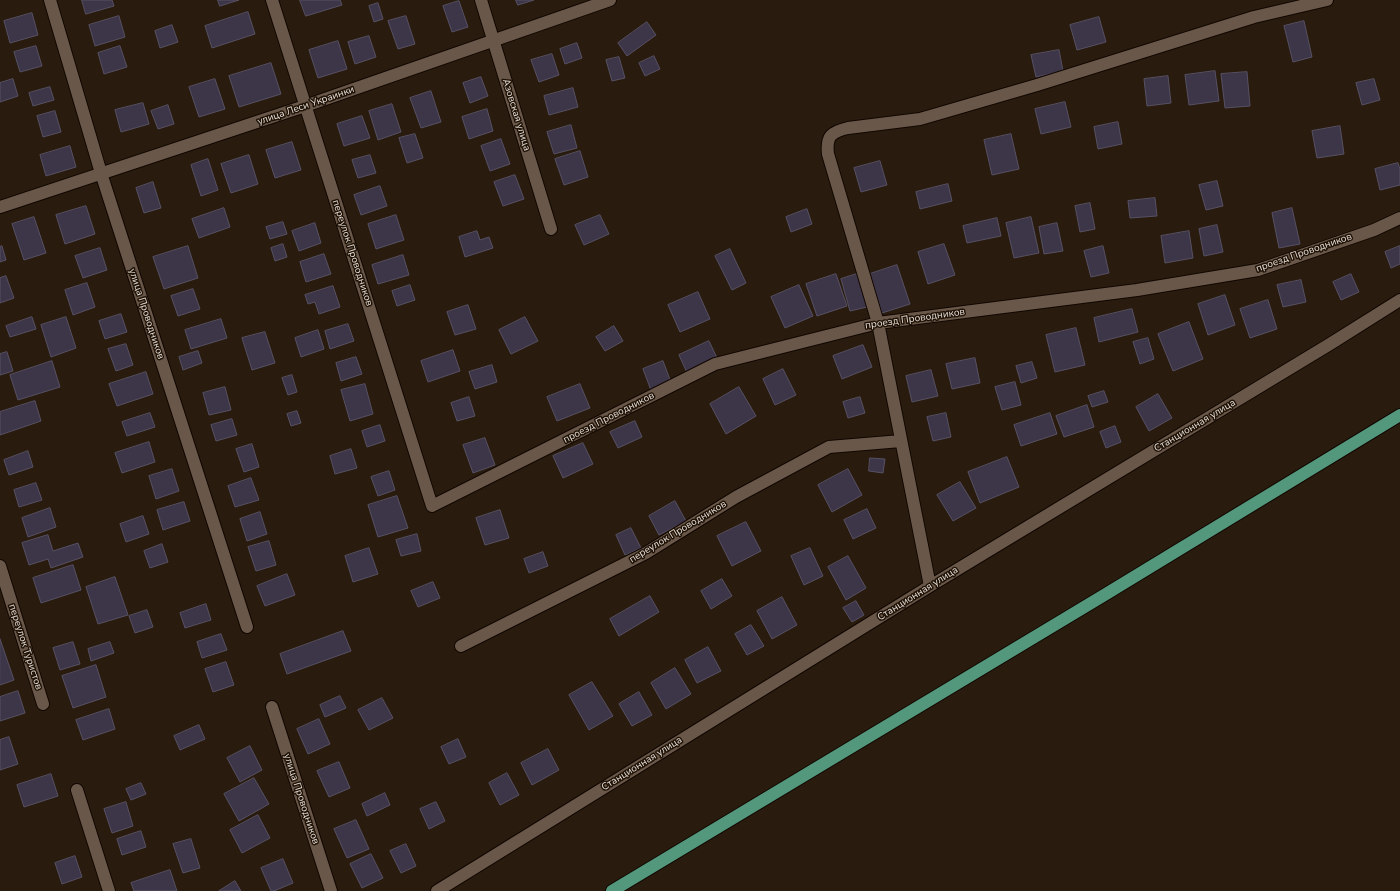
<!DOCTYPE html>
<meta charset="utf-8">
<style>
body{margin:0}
canvas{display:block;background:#291c0e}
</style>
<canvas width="1400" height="891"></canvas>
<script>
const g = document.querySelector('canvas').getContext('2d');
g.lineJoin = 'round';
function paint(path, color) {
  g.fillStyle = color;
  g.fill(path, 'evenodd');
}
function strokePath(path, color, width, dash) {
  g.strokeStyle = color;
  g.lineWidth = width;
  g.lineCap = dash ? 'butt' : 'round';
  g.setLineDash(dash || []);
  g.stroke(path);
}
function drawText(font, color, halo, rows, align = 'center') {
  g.font = font + ' "Nunito Sans",sans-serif';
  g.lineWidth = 3;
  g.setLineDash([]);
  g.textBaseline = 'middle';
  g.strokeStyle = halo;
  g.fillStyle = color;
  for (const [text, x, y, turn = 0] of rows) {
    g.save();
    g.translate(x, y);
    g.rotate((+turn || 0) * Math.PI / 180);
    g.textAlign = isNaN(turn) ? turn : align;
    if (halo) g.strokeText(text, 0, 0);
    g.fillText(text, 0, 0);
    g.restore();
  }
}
const building = new Path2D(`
 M82 0H112L114 6 86 14Z
 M218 0H239L220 6Z
 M300 0H340L342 5 306 16Z
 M516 0H534L518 5Z
 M459 1 468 27 452 32 443 6Z
 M378 3 383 19 374 22 369 6Z
 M248 12 255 34 212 48 205 26Z
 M32 13 38 35 10 43 4 21Z
 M119 16 125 37 95 46 89 25Z
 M406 16 415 44 398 49 388 21Z
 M1099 17 1106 42 1077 50 1070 25Z
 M1304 21 1312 57 1293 62 1284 26Z
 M647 22 656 35 627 56 618 43Z
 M172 25 178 42 160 48 155 31Z
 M369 36 376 57 355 64 348 42Z
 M338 41 347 69 318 78 309 50Z
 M577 43 582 58 565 64 560 49Z
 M36 46 42 66 20 72 14 52Z
 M120 46 127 67 104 74 98 53Z
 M1059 50 1063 71 1036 77 1031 55Z
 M552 54 559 75 539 82 531 60Z
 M654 56 660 69 645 76 639 63Z
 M619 57 625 78 612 81 606 60Z
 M271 63 281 94 239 107 229 76Z
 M1215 71 1219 101 1189 105 1185 75Z
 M1247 72 1250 106 1225 108 1221 74Z
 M1168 76 1171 103 1147 106 1144 79Z
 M481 77 488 96 470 103 463 83Z
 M13 79 18 96 0 102V83Z
 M215 79 225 109 199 117 189 87Z
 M1374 79 1380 100 1362 105 1356 83Z
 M50 87 54 100 33 106 29 93Z
 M573 88 578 107 549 115 544 96Z
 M431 91 441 122 421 128 410 98Z
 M1065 102 1071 127 1041 134 1035 109Z
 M143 103 149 124 121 132 115 110Z
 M392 104 401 132 378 140 369 111Z
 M168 105 174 124 158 129 151 111Z
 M487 109 493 131 469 139 462 117Z
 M55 111 61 132 43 137 37 116Z
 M362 116 370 138 344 146 337 124Z
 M1118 122 1122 144 1098 149 1094 127Z
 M571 125 577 148 554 154 547 132Z
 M1340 126 1344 154 1317 158 1312 131Z
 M415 134 423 158 407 163 399 138Z
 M1011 134 1019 169 992 175 984 140Z
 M501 139 510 164 490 171 481 146Z
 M292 142 301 170 275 178 266 150Z
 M70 146 76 167 46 176 40 155Z
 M580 151 588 177 564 185 555 159Z
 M249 155 258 184 231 193 221 164Z
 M370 155 376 173 358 178 352 160Z
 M208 159 218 190 201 196 191 165Z
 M880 161 887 185 861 192 854 168Z
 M1398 163 1400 169V185L1380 190 1375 169Z
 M515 175 524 199 503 206 494 182Z
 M1217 181 1223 206 1206 210 1199 185Z
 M153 182 161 208 144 213 136 188Z
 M948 184 952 201 920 209 916 192Z
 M380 186 387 206 361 215 354 195Z
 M1155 198 1157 216 1130 218 1128 201Z
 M1090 203 1095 229 1080 232 1075 206Z
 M86 206 95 234 65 244 56 215Z
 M224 208 230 227 199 238 192 219Z
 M1292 208 1300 244 1279 248 1272 213Z
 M807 209 812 224 791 232 786 217Z
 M396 215 404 240 376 249 368 224Z
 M600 215 609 234 584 245 575 225Z
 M34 217 46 253 24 260 12 224Z
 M1031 217 1039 253 1014 258 1006 223Z
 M997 218 1001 236 967 243 963 226Z
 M283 222 287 234 270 239 266 227Z
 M315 223 321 243 299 251 292 231Z
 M1057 223 1063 251 1044 254 1039 227Z
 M1217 225 1223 252 1204 256 1199 229Z
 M477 231 480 240 489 237 493 248 465 257 459 237Z
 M1189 231 1193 258 1165 263 1161 236Z
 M283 244 287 257 275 261 271 248Z
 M944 244 955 275 928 284 918 252Z
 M2 246 6 260 0 262V247Z
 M188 246 198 278 164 289 153 257Z
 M1103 246 1109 273 1091 277 1084 251Z
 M1400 246V264L1391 268 1385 252Z
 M100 248 107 270 83 278 75 256Z
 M730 249 746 283 732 290 715 256Z
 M324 254 331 274 306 282 300 262Z
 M403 255 409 275 378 284 372 265Z
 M897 265 910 304 882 313 870 274Z
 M836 274 847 306 817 316 806 284Z
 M857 274 867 307 850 311 841 279Z
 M1351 274 1359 292 1341 300 1333 282Z
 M6 276 14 298 0 303V278Z
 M1301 280 1306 302 1283 307 1277 285Z
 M87 283 95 307 73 315 65 290Z
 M410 285 415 300 397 306 392 291Z
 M799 285 813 316 785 328 771 297Z
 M333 286 340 307 319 314 315 302 308 304 305 295Z
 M193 289 200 309 178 316 171 296Z
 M698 292 710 319 680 332 668 305Z
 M1225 295 1235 325 1208 335 1198 304Z
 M1268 300 1277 329 1250 338 1240 309Z
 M468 305 476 329 455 335 447 312Z
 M1132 309 1138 332 1099 342 1094 318Z
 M121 314 127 332 105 339 99 321Z
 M32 317 36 329 10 337 6 326Z
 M66 317 76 348 51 357 41 325Z
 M525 317 538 341 511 354 499 330Z
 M221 319 227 338 191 349 185 330Z
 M1189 322 1203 359 1173 371 1158 334Z
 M348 324 354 341 330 349 325 331Z
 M614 326 623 341 605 351 596 337Z
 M1076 328 1085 365 1055 372 1046 335Z
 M318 330 324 349 301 357 295 338Z
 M265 332 275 363 252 370 242 338Z
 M1148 338 1154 359 1140 364 1133 342Z
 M709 341 719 362 689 377 679 355Z
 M126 344 133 365 116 371 108 349Z
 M863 345 872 367 842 379 833 356Z
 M453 350 460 371 428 382 421 361Z
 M198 351 202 363 183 370 179 357Z
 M7 352 13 371 0 375V354Z
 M356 357 362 374 341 381 336 363Z
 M975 358 980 383 952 389 946 364Z
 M52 361 60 387 18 400 10 375Z
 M663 361 672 385 652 393 643 369Z
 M1032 362 1037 378 1021 383 1016 366Z
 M492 365 497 382 475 389 469 372Z
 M783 369 796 395 775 405 763 379Z
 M931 370 938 396 912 402 906 376Z
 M146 372 153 394 117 406 109 384Z
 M292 375 297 392 288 395 282 378Z
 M1015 382 1021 405 1002 410 995 387Z
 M365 384 373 414 350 421 341 390Z
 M580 384 590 408 557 421 547 397Z
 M225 387 231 410 209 415 203 393Z
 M739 387 756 416 726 434 710 404Z
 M1104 391 1108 402 1092 407 1088 396Z
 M1158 394 1172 418 1149 431 1136 407Z
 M469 397 475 416 457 421 451 403Z
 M860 397 865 413 848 418 843 402Z
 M35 401 41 421 0 435V412Z
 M1087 405 1094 427 1064 437 1056 416Z
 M297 411 301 423 291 426 287 414Z
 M150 413 155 427 127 436 122 422Z
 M946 413 951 437 933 441 927 417Z
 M1050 413 1057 434 1021 446 1014 425Z
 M232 419 237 435 216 441 211 425Z
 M635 421 642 437 618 448 610 432Z
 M380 425 385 441 367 447 362 431Z
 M1115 426 1121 442 1106 448 1100 432Z
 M485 438 495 465 473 473 463 445Z
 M149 442 155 462 122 473 115 453Z
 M583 443 593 464 563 478 553 456Z
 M252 444 259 467 244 472 236 449Z
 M351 449 357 468 335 474 330 456Z
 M28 451 33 467 9 475 4 460Z
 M1007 457 1019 487 980 503 968 472Z
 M870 458 885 459 883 473 869 471Z
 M172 469 179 491 156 499 149 476Z
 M848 469 862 495 832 512 818 485Z
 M389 471 395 490 378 496 371 477Z
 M251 478 259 500 235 507 228 486Z
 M960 482 976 508 953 521 937 495Z
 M36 483 42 500 19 507 14 490Z
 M397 496 408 528 378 537 368 505Z
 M675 501 686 521 659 535 649 516Z
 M184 502 190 521 163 530 157 510Z
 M50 508 56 527 28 537 22 518Z
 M867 509 876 528 853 539 844 520Z
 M500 510 509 538 485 545 476 518Z
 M260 512 267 534 247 541 240 519Z
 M143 516 149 534 126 542 120 524Z
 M746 522 761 551 732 566 717 536Z
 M631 528 641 548 625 555 616 535Z
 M417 534 421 551 401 556 396 540Z
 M48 535 53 551 78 543 83 557 51 568 48 559 29 565 22 543Z
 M269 541 276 565 256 571 248 547Z
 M162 544 168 562 150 568 144 551Z
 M369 548 378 574 353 582 345 556Z
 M810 548 823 576 804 585 791 556Z
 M543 552 548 566 529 573 524 559Z
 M848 556 866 588 846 600 828 567Z
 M73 565 81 590 41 603 33 578Z
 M287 574 295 595 265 606 257 586Z
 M115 577 128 615 98 624 86 587Z
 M722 579 732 596 711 609 701 591Z
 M433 582 440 598 418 607 411 591Z
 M650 596 659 612 619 636 610 619Z
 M782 597 797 625 772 639 757 611Z
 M856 601 864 615 852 622 843 608Z
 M206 604 211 620 185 628 180 613Z
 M147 610 153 627 135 633 129 616Z
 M751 625 764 646 747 655 735 634Z
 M343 631 351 651 287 674 280 654Z
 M221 634 227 650 202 658 197 642Z
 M0 639 14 680 0 685Z
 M73 642 80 664 60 670 53 648Z
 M110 642 114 653 91 661 88 649Z
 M708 647 721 671 697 683 685 660Z
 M226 662 234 685 213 692 205 669Z
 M96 665 106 697 73 708 62 676Z
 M675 668 691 694 666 709 651 683Z
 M592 682 613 716 589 730 569 695Z
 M18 691 25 713 0 721V697Z
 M639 692 652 715 632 726 619 704Z
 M340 696 346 708 325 717 320 705Z
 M382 698 393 718 369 730 358 710Z
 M109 709 115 729 83 740 76 720Z
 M319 719 330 744 308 754 297 729Z
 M199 725 205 739 180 750 174 736Z
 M9 737 18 764 0 770V740Z
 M458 739 466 757 449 764 441 747Z
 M250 746 262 770 240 782 227 758Z
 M548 749 559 770 532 785 521 763Z
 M339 762 350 788 329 797 317 771Z
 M507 773 519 795 500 805 489 783Z
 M51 774 58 796 24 807 17 785Z
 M254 778 269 804 239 821 224 794Z
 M141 783 146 794 131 800 126 789Z
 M385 793 390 805 367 816 362 804Z
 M126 802 133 826 112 833 104 809Z
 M436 802 445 821 429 829 420 809Z
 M258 815 270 838 242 853 230 830Z
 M356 820 369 849 347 858 334 829Z
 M141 831 146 847 122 855 117 839Z
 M191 839 200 868 183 873 173 844Z
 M406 844 416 866 401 873 390 851Z
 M371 854 383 878 362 888 350 864Z
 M75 856 82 877 62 884 55 863Z
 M283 859 293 883 274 891H271L261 868Z
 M170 870 177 891H134L131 883Z
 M235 881 241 891H219Z`);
paint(building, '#3d3648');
strokePath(building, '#565063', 1);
const street = new Path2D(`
 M50 0 101 173 247 627
 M272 0 432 506 715 364 878 323 1137 290 1258 270 1374 230 1400 218
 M481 0 551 229
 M0 566 43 704
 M930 586 878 323 828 154C826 136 831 132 848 128L920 119 1037 85 1254 17 1327 0
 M461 646 646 553 736 497 829 447 901 441
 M272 707 331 891
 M77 790 109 891
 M437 891 930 586 1330 344 1400 300`);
const secondary = new Path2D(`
 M0 207 305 106 610 0`);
const primary = new Path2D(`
 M612 891 1106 594 1400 415`);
strokePath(street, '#110600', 14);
strokePath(secondary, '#110600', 14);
strokePath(primary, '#110600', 14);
strokePath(street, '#695849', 12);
strokePath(secondary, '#695849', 12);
strokePath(primary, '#53977c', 12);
drawText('10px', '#e9dfd7', '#1f1206', [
 ["улица Леси Украинки",306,106,-19],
 ["Азовская улица",516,115,73],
 ["переулок Проводников",352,253,72],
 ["проезд Проводников",1304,253,-19],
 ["улица Проводников",146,314,72],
 ["проезд Проводников",915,319,-8],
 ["проезд Проводников",609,418,-27],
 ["Станционная улица",1195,426,-31],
 ["переулок Проводников",678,532,-31],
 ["Станционная улица",918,594,-32],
 ["переулок Туристов",25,647,72],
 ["Станционная улица",642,764,-32],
 ["улица Проводников",301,799,72]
]);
</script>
